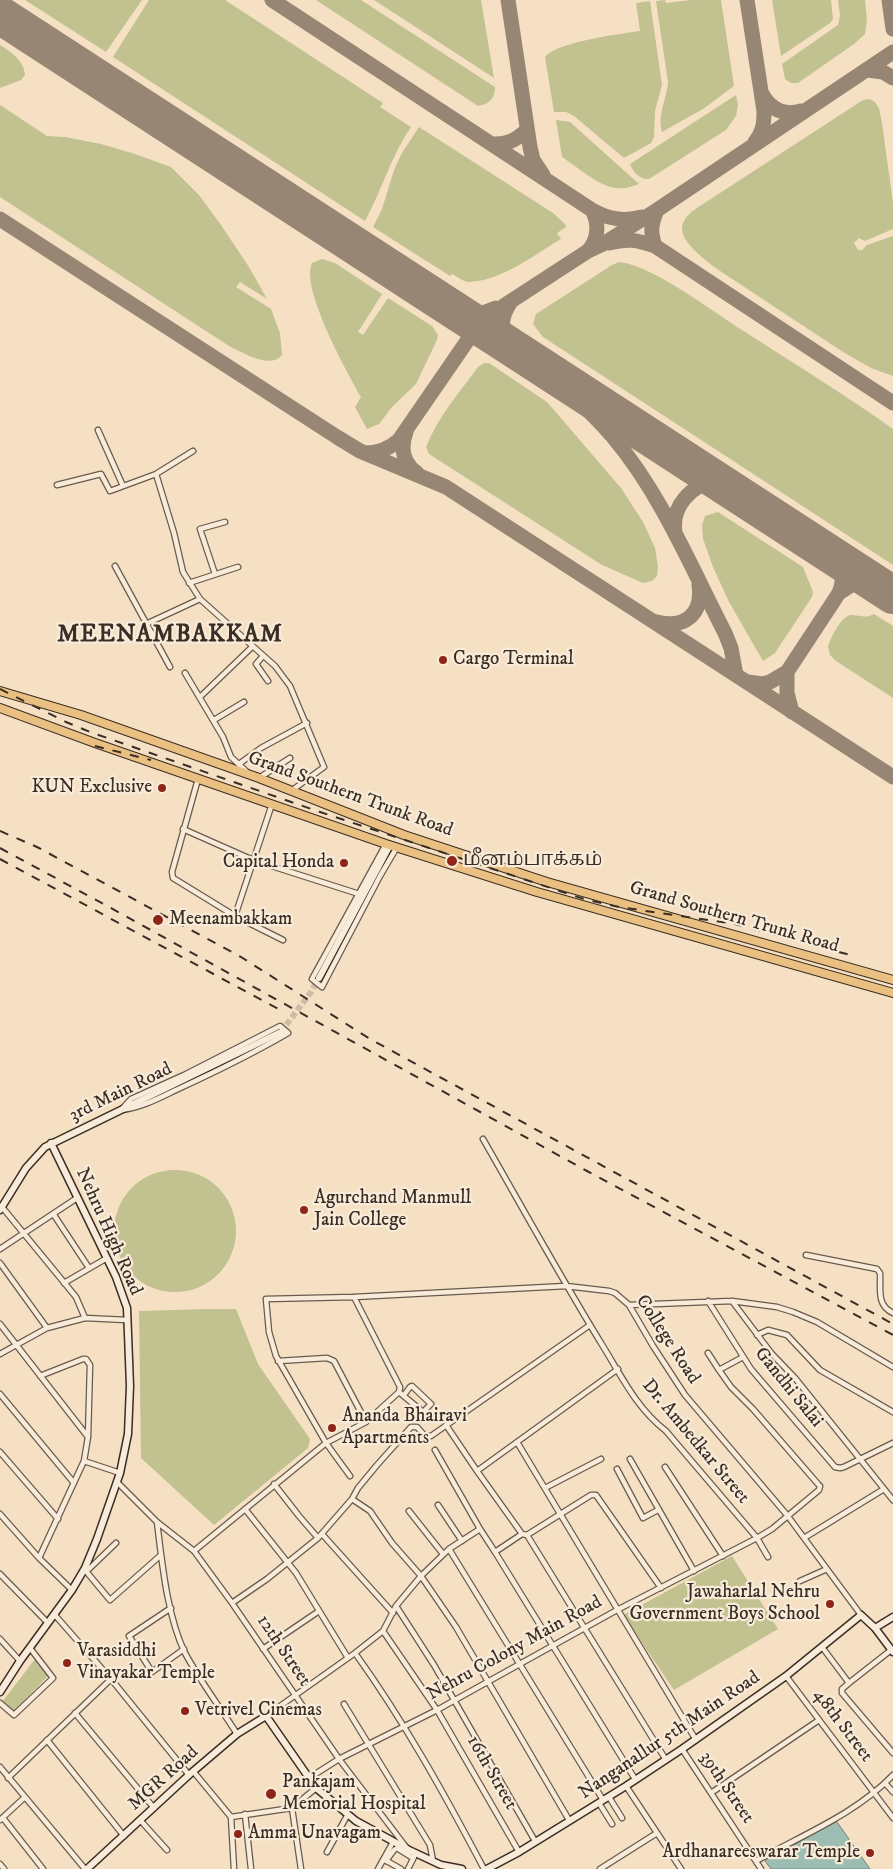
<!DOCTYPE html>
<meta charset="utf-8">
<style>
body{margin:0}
canvas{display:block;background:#f5e0c4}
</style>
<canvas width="893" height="1869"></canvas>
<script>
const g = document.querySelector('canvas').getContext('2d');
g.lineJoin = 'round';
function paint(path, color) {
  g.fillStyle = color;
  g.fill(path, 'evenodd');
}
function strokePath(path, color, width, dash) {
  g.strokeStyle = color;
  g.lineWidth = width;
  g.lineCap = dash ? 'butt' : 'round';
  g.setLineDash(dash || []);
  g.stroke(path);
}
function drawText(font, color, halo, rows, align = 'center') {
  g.font = font + ' "IM FELL DW Pica","Noto Serif Tamil",serif';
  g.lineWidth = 4.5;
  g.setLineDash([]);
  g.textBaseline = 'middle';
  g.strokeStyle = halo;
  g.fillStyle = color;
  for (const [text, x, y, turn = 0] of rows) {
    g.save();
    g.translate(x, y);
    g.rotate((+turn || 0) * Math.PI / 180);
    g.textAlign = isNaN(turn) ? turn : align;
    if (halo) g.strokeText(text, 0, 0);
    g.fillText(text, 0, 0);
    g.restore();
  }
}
paint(new Path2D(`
 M25 0H142L106 52Z
 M149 0H225L383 103 380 107 411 127C391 156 382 190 365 221L113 57Z
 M316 0H361L495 87C495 99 489 104 478 106Z
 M374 0H481L494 78Z
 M665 0 666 3 690 0H721L734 86 703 109 662 132C657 115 667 99 668 82L656 1Z
 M772 0H831L833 19 830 23 781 56Z
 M838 0H865L867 20 865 34 854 44 798 83H791L785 79 782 64 838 25 840 16Z
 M650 1 662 85 655 111 654 137 651 143 624 158 574 116 566 112H554L545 57C556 42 620 34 640 31L636 3Z
 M0 45C12 52 24 61 25 75L21 80 0 88Z
 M736 95 738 105 736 116 726 130 649 179C640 180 633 172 630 164Z
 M869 99 875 102 879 108 882 123 893 203V229L865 241 859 238 854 243 858 250H862L867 245 893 236V376L871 368 843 352 717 269C706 260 676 240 683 223 686 215 694 210 700 206L863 100Z
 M0 105 47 136 65 137 101 144 135 154 171 167 199 195 221 225 249 267 267 299 240 282 236 287 271 309 280 333 282 355C270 370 242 352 229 346L0 197Z
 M556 120 570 122 639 184C632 187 624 189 616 188 600 187 576 166 562 157Z
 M419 127 553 213 565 224 566 227 557 233 561 239C534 255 503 280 470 282 463 282 458 277 452 274L450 276 373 227 382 209 394 170 402 153Z
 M322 259 335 263 382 294 358 332 363 335 388 298 432 326 438 335 437 340 416 384 392 407 379 424 367 429 355 407 361 397C347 372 300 288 312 263Z
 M619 262C652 265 712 311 742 330 793 363 844 394 893 429V565L543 337 533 324 536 314 612 265Z
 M484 363H489L547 402 621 488 643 522 655 548 658 567 657 576 652 581 643 583 602 565 429 454 426 447C438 417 459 393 478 367Z
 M718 512 803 567 813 592 812 597 775 653 763 661 729 602 713 567 703 539 702 525 705 516Z
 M874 614 893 626V698L836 661 830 655 828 647C830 639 841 616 851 615 860 615 865 619 874 614Z
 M114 1231a61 61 0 1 1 122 0a61 61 0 1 1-122 0Z
 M207 1309H236L258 1364 310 1439 308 1448 214 1525 141 1458 139 1311Z
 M732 1556 778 1629 674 1690 623 1615Z
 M35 1659 48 1676 14 1711 3 1701Z`), '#c2c190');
const water = new Path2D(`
 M837 1822 870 1869H771L765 1861Z`);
paint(water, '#9cbdb2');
strokePath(water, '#748379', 1);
strokePath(new Path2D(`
 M272 0 592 210C608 219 623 222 642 217
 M508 0 530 147 533 160 543 175
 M747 0 764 111C764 124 763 132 755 142
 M889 0 893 29
 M867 70 883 72 893 78
 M762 94C771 110 784 116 801 111
 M492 144C507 145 516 140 527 130
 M0 219 337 437 360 451 446 487 893 777
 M609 243C628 238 637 240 655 246L893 403
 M655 246C650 232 651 224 657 210
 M588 251C599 239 599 223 592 210
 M510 303C498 322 501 332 514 348
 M457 311 480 314 496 308
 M468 340 477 335 495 336
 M536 363C563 386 590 410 613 437 661 494 691 567 725 633L731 648 736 675
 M406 432C400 448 403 463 417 473
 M365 453C379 453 389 449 399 440L474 331 505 305 588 251 603 244 657 210 893 52
 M675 533C671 506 691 485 717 480
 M839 593 856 582 870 579
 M657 622C685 629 703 614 699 585
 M787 672V693L792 712
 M748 682 762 684 770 682 787 672 839 593C845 579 842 570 837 557`), '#978674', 15);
strokePath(new Path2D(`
 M0 15 893 595`), '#978674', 38);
strokePath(new Path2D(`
 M281 1032 311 992 319 978`), '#cfbca4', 6, [6, 3]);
const street = new Path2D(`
 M98 430 123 486
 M156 474 174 533 183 572 200 599 275 666 290 686 324 767 291 791
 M57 485 101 474 110 491 156 474 193 451
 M115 566 170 667
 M215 574 200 529 225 522
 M189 583 238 567
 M146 624 200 599
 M263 656 256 664 268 681
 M185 673 223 737 231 757 247 772
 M200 697 252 647
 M214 720 244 702
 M239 764 261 748 307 723
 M259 778 290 758
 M198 779 172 872 173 878 235 916 283 940
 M183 829 253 860 359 894
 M386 844 312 979 322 987 380 876 397 847
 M235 916 272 804
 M280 1026 288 1033C252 1054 215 1072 178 1089 159 1098 141 1108 121 1110L131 1099 184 1075Z
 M483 1139C522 1207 560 1276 601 1343 621 1375 636 1408 666 1431L757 1538 768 1557
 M2 1207 76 1297 85 1318
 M54 1215 89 1268
 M0 1249 77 1198
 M806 1255 877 1269 880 1273C881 1289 876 1305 893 1313
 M0 1263 47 1328
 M64 1283 107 1258
 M708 1301 751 1369 835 1467 840 1468 844 1467 893 1443
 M732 1301 772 1354 795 1378 893 1500
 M629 1305 732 1301 777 1307 793 1312 817 1322 893 1367
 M0 1324 88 1437
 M757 1335 768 1330 787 1335 820 1370 893 1412
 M708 1353 719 1370
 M0 1354 47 1328 85 1318 127 1320
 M278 1361 327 1358 334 1361 366 1422
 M399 1392 423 1412 431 1404 412 1386 410 1387 404 1395
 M0 1394 74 1483
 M446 1425 477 1471 618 1369
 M517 1442 696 1740
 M435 1450 480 1529
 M0 1452 58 1519
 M630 1459 694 1571
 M84 1461 120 1473
 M665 1467 723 1556
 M617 1469 643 1518 658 1510
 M477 1471 522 1534
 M350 1476 326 1443 276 1356 269 1332 266 1299 354 1297 566 1286 609 1291 615 1293 629 1305 653 1346 685 1395 787 1515 861 1615
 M117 1482 157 1522 194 1551 232 1603 339 1759 406 1847
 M274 1484 299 1516 318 1538
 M545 1488 601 1459
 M352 1499 370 1511 392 1543 421 1576 456 1627 569 1820
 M438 1505 462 1541
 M245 1509 296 1573 348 1658
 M409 1511 443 1554
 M0 1514 39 1558 72 1590
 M157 1522C162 1562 167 1616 185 1653 200 1681 220 1707 237 1734
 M322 1534 393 1613
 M527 1535 666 1760
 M804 1538 884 1489
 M449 1549 603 1800
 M194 1551 326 1443 366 1422 399 1392 400 1387 354 1297
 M39 1558 84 1461 88 1437 90 1365 86 1359H83L40 1376
 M85 1568 89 1569 116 1543
 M85 1570 110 1600 161 1555
 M0 1574 48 1623
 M800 1581 827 1569
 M232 1603 267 1579 318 1538 352 1499 358 1488 377 1465 411 1427H417L425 1436H431L590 1325
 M396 1606 434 1665 535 1841
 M171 1608 129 1636 152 1672 184 1649
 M54 1614 111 1679 189 1775
 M383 1631 437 1710 519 1852
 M0 1639 20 1661
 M822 1647 849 1683 842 1689V1693L893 1753
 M263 1649 319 1611
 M355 1653C404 1721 445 1795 484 1869
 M786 1676 893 1818
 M849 1683 891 1650
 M0 1703 14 1715 53 1678 30 1648
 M344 1704 430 1845 433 1861
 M75 1713 154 1808
 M266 1716 355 1653 383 1631 396 1606 421 1576 449 1549 480 1529 495 1552
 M47 1740 124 1836
 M682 1749 761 1869
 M0 1767 85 1869
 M193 1771 231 1817
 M8 1778 111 1679
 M309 1778 339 1759 437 1710 617 1610 757 1538 772 1529 819 1490 820 1486 818 1484 753 1409 731 1387 719 1370 743 1357
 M635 1779 495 1552 522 1534 527 1535 591 1495H596L661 1588
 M885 1783 893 1792
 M626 1786 681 1869
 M711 1793 819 1720
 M609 1797 622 1818
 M599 1803 612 1824
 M292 1808 301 1869
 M245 1814 251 1869
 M231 1817 292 1808 316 1788
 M231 1817 234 1869
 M3 1818 43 1869
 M0 1820 25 1797
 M140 1820 167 1850
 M327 1852 348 1814
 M385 1860 401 1869
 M386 1861 394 1850 397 1848 413 1858
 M756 1861C802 1835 856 1814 893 1775
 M0 1864 4 1869
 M378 1869 393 1842
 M408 1869 414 1857
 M600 1869 657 1833`);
const secondary = new Path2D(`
 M319 978 390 845
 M0 1210 26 1168 45 1147 281 1032
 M875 1628 893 1617
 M0 1692 20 1661 72 1590 85 1568 97 1539 120 1473 128 1434 130 1386 127 1308 116 1277 51 1143
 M87 1869 190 1774 237 1734 266 1716 316 1788 356 1821 409 1850 441 1865 462 1869
 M487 1869 519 1852 626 1786 682 1749 786 1676 861 1615 875 1628 893 1652`);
const primary = new Path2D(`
 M0 691 81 715 259 778 404 835 547 882 893 980
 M0 708 95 743 386 844 537 892 893 993`);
strokePath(street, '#685a4c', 7);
strokePath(secondary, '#392d24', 9);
strokePath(primary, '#392d24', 10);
strokePath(street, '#f8ebd9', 4.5);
strokePath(secondary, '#f8ebd9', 6);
strokePath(primary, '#eac082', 8);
strokePath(new Path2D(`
 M0 689 66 722 90 732 320 812 584 899 619 907 735 924 854 956
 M95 746 151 760
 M0 831 37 847 241 957 370 1039 893 1324
 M0 848 109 907 587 1171 893 1335
 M0 859 284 1012`), '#392d24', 2, [9, 9]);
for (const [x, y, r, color] of [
 [443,660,5,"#8f2418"],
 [162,788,5,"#8f2418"],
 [452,861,6,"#8f2418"],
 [344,863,5,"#8f2418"],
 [158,920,6,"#8f2418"],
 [304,1210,5,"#8f2418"],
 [332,1428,5,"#8f2418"],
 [830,1604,5,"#8f2418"],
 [67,1663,5,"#8f2418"],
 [185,1711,5,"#8f2418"],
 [271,1794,6,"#8f2418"],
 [238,1834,5,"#8f2418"],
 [870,1853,5,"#8f2418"]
]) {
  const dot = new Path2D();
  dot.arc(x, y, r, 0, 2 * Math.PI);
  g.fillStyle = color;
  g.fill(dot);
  strokePath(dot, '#f8ebd9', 2);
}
drawText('19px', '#392d24', '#f8ebd9', [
 ["Cargo Terminal",453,660],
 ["KUN Exclusive",152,788,"right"],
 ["மீனம்பாக்கம்",463,861],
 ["Capital Honda",334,863,"right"],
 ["Meenambakkam",169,920],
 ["Agurchand Manmull",314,1199],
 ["Jain College",314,1221],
 ["Ananda Bhairavi",342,1417],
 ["Apartments",342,1439],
 ["Jawaharlal Nehru",820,1593,"right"],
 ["Government Boys School",820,1615,"right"],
 ["Varasiddhi",77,1652],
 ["Vinayakar Temple",77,1674],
 ["Vetrivel Cinemas",195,1711],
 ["Pankajam",282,1783],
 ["Memorial Hospital",282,1805],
 ["Amma Unavagam",248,1834],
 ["Ardhanareeswarar Temple",860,1853,"right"]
], 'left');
drawText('19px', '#392d24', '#f8ebd9', [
 ["Grand Southern Trunk Road",350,795,20],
 ["Grand Southern Trunk Road",734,918,16],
 ["3rd Main Road",121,1093,-26],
 ["Nehru High Road",108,1232,66],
 ["College Road",667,1340,57],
 ["Gandhi Salai",788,1388,51],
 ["Dr. Ambedkar Street",695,1442,50],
 ["Nehru Colony Main Road",515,1649,-29],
 ["12th Street",283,1651,56],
 ["48th Street",842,1726,53],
 ["Nanganallur 5th Main Road",670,1736,-34],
 ["16th Street",491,1773,60],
 ["MGR Road",164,1779,-42],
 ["39th Street",726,1788,56]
]);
g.letterSpacing = '1px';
drawText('bold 24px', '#392d24', '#f8ebd9', [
 ["MEENAMBAKKAM",170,636]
]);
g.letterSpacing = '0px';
</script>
